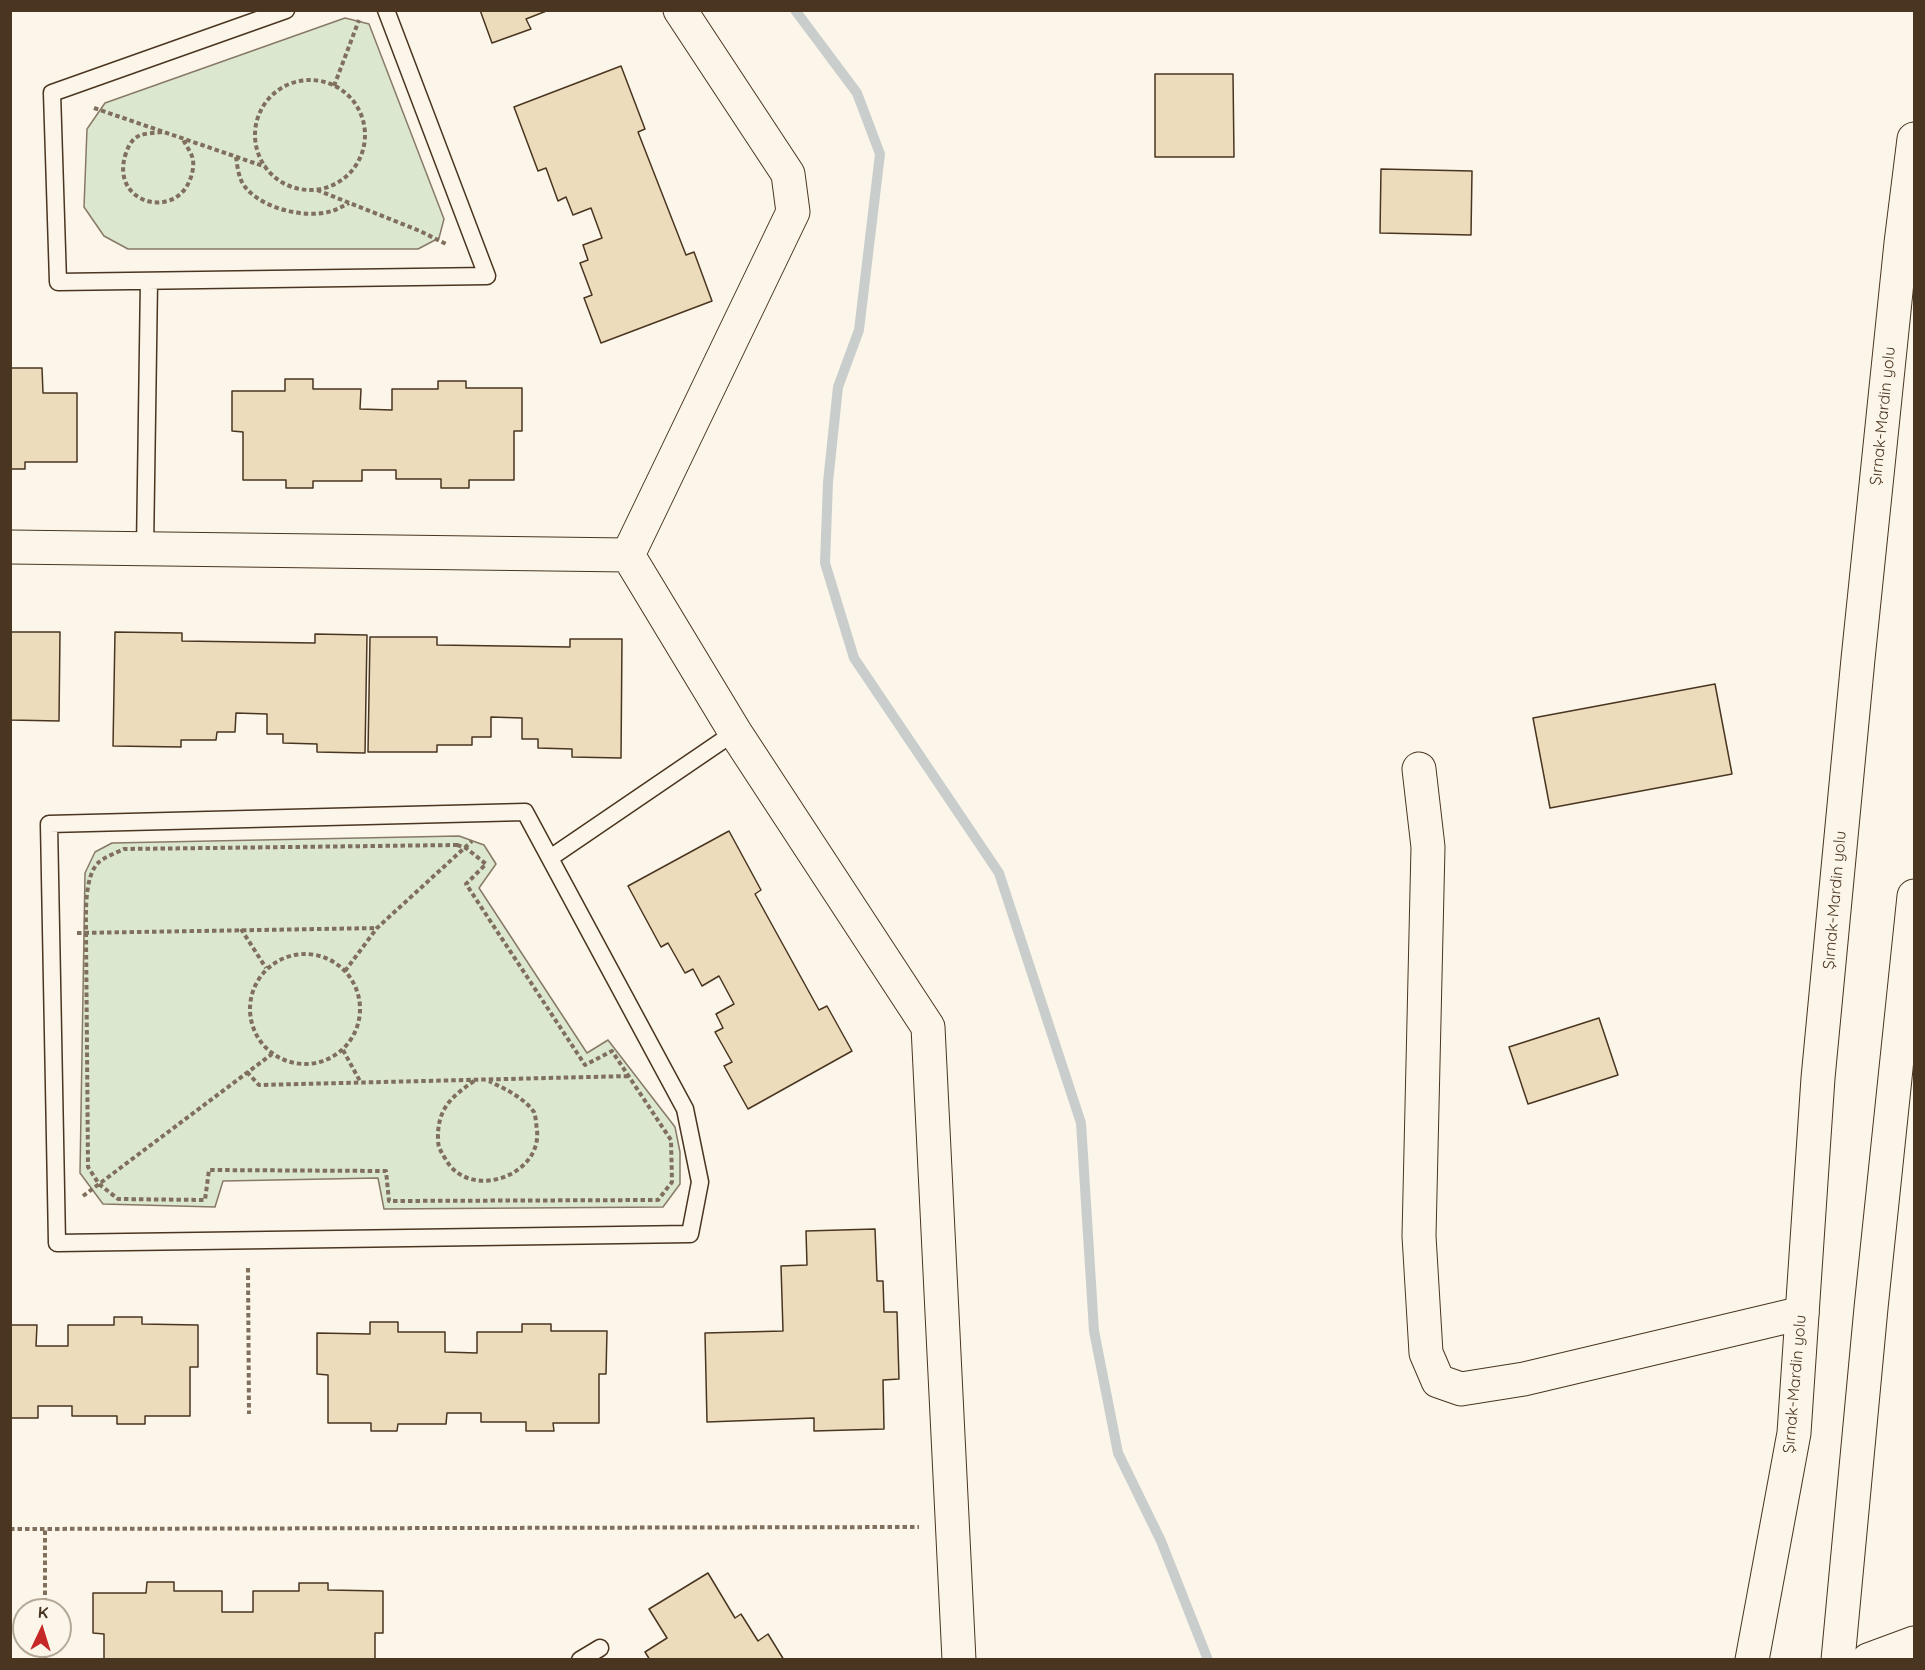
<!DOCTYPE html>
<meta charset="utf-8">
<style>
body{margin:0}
#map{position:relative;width:1925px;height:1670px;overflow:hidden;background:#fbf6e9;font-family:Quicksand,sans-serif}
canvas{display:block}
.frame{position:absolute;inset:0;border:12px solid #4a3520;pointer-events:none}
.north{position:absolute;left:12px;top:1598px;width:60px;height:60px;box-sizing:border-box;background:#fbf6e9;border:2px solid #b4a999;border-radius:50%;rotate:4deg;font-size:16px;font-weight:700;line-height:24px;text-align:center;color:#4a3520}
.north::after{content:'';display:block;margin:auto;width:21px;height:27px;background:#c62828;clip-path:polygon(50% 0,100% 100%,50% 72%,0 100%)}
</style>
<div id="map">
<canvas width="1925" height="1670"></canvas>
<div class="frame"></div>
<div class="north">K</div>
</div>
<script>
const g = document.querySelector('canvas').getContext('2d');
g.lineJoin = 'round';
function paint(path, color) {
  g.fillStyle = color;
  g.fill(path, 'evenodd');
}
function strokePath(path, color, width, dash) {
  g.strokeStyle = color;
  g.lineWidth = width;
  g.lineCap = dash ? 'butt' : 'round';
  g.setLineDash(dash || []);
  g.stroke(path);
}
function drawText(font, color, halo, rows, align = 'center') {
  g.font = font + ' Quicksand,sans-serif';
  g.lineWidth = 4.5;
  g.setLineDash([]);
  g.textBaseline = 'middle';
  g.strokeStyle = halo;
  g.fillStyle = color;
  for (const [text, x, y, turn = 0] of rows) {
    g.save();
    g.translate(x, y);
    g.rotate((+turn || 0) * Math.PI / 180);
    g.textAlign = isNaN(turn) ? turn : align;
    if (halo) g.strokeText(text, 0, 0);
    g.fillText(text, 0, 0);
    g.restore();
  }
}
const green = new Path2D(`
 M345 18 369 24 444 219 439 238 418 249H128L104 236 84 207 87 129 105 103Z
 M459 836 484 845 496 864 479 888 587 1053 608 1040 675 1127 680 1152V1184L663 1207 384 1209 378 1178 223 1181 215 1207 103 1204 80 1173 85 873 95 852 112 843Z`);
paint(green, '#dce7d0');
strokePath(green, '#887966', 1.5);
strokePath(new Path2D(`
 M795 10 857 93 880 154 859 330 838 387 828 482 825 563 854 658 999 873 1081 1123 1094 1331 1118 1453 1161 1541 1208 1660`), '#c9cecd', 10);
const building = new Path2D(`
 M480 10H549L526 19 531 29 492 43Z
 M621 66 645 129 638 132 686 255 694 252 712 301 601 343 584 298 592 295 580 263 588 260 583 245 602 238 591 208 573 215 566 197 558 201 546 168 538 171 514 107Z
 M1155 74H1233L1234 157H1155Z
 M1381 169 1472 171 1471 235 1380 233Z
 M10 368H42L43 393H77V462H25V469H10Z
 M285 379H313V389H361L360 409 392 410V389H438V381H466V388H522V431H514V480H469V488H441V479H396V470H362V481H313V488H286V480H243V432L232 431V391H285Z
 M10 632H60L59 721 10 720Z
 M115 632 182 633V641L315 643V634L367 635 365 753 317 752V744L283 743V734H267V714L236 713 235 732H217L216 740H181V747L113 746Z
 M370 637H437V645L570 647V639H622L621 758 572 757V749L538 748V739H522V718L491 717V737H472V745H437V752H368Z
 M1715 684 1732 774 1550 808 1533 718Z
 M729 831 761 890 755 894 819 1010 827 1006 852 1051 748 1109 724 1066 732 1062 715 1032 723 1028 716 1014 734 1004 719 976 702 986 693 969 685 973 668 943 661 947 628 886Z
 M1599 1018 1618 1075 1528 1104 1509 1047Z
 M875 1229 877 1281H883L884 1312H897L899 1379 883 1380 884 1429 814 1431V1418L707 1422 705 1333 783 1331 781 1266 807 1265 806 1231Z
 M114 1317H142V1324L198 1325V1367H190V1416H145V1424H117V1416H72V1406H38V1418H10V1325H37L36 1346H68V1325H114Z
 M370 1322H398V1332H445V1352L477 1353V1332H522V1324H551V1331H607L606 1374H599V1423H553L554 1431H526V1422H481V1413H447L446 1424H398L397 1431H371V1423H328V1375L317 1374V1333L370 1334Z
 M708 1573 735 1618 741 1614 758 1641 768 1634 784 1660H650L645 1652 667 1638 649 1609Z
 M147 1582H174V1591H222V1612H253V1591H299V1583H328V1590L383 1591V1633H375V1660H104V1634L93 1633V1593H146Z`);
paint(building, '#ecdcbc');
strokePath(building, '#4a3520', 1.5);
const lane = new Path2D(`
 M286 10 52 93 58 282 487 276 386 10
 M145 549 149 281
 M525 812 685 1109 700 1182 690 1234 57 1243 49 824Z
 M550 858 735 732
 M580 1660 600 1648`);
const street = new Path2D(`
 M10 547 628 555 735 732 928 1027 959 1660
 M628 555 793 212 788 174 680 10
 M1419 769 1428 847 1419 1236 1426 1353 1438 1381 1461 1389 1524 1379 1802 1313
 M1868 1660 1914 1643`);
const highway = new Path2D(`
 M1752 1660 1794 1433 1818 1078 1858 659 1901 243 1914 139
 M1838 1660 1871 1308 1914 896`);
strokePath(lane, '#4a3520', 19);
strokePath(street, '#4a3520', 35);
strokePath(highway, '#4a3520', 35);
strokePath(new Path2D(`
 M255 135a55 55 0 1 1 110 0a55 55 0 1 1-110 0Z
 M334 86 359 20
 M94 108 266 167
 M162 132C142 134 133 133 126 153 109 202 172 220 189 182 192 176 194 167 193 160 192 153 186 146 183 139
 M236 157C237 164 238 173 241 180 253 207 305 220 332 211 338 209 343 206 349 203
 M317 190 420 231 446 244
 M457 845 466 848 486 864 466 884 585 1065 612 1051 671 1140 672 1182 658 1200 389 1201 386 1171 209 1170 205 1200 118 1199 99 1184 88 1167 86 933C86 915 84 877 98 863 104 857 116 853 124 849Z
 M241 929 266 968
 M77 933 377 928
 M250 1009a55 55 0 1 1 110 0a55 55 0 1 1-110 0Z
 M345 971 377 928 472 841
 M343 1050 361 1083
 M247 1072 259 1085 630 1076
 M474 1081C451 1097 437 1109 438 1140 438 1148 442 1153 446 1160 470 1201 542 1176 537 1130 536 1124 536 1117 534 1112 523 1097 505 1089 489 1081
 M83 1196 272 1054
 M248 1268 249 1414
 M10 1529 919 1527
 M45 1610V1529
 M45 1660V1646`), '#7f6f5c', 4, [4.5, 3]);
strokePath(lane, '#fbf6e9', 16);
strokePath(street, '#fbf6e9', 33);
strokePath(highway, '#fbf6e9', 33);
drawText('16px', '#4a3520', '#fbf6e9', [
 ["Şırnak-Mardin yolu",1883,416,-84],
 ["Şırnak-Mardin yolu",1835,900,-85],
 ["Şırnak-Mardin yolu",1795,1384,-85]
]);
</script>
